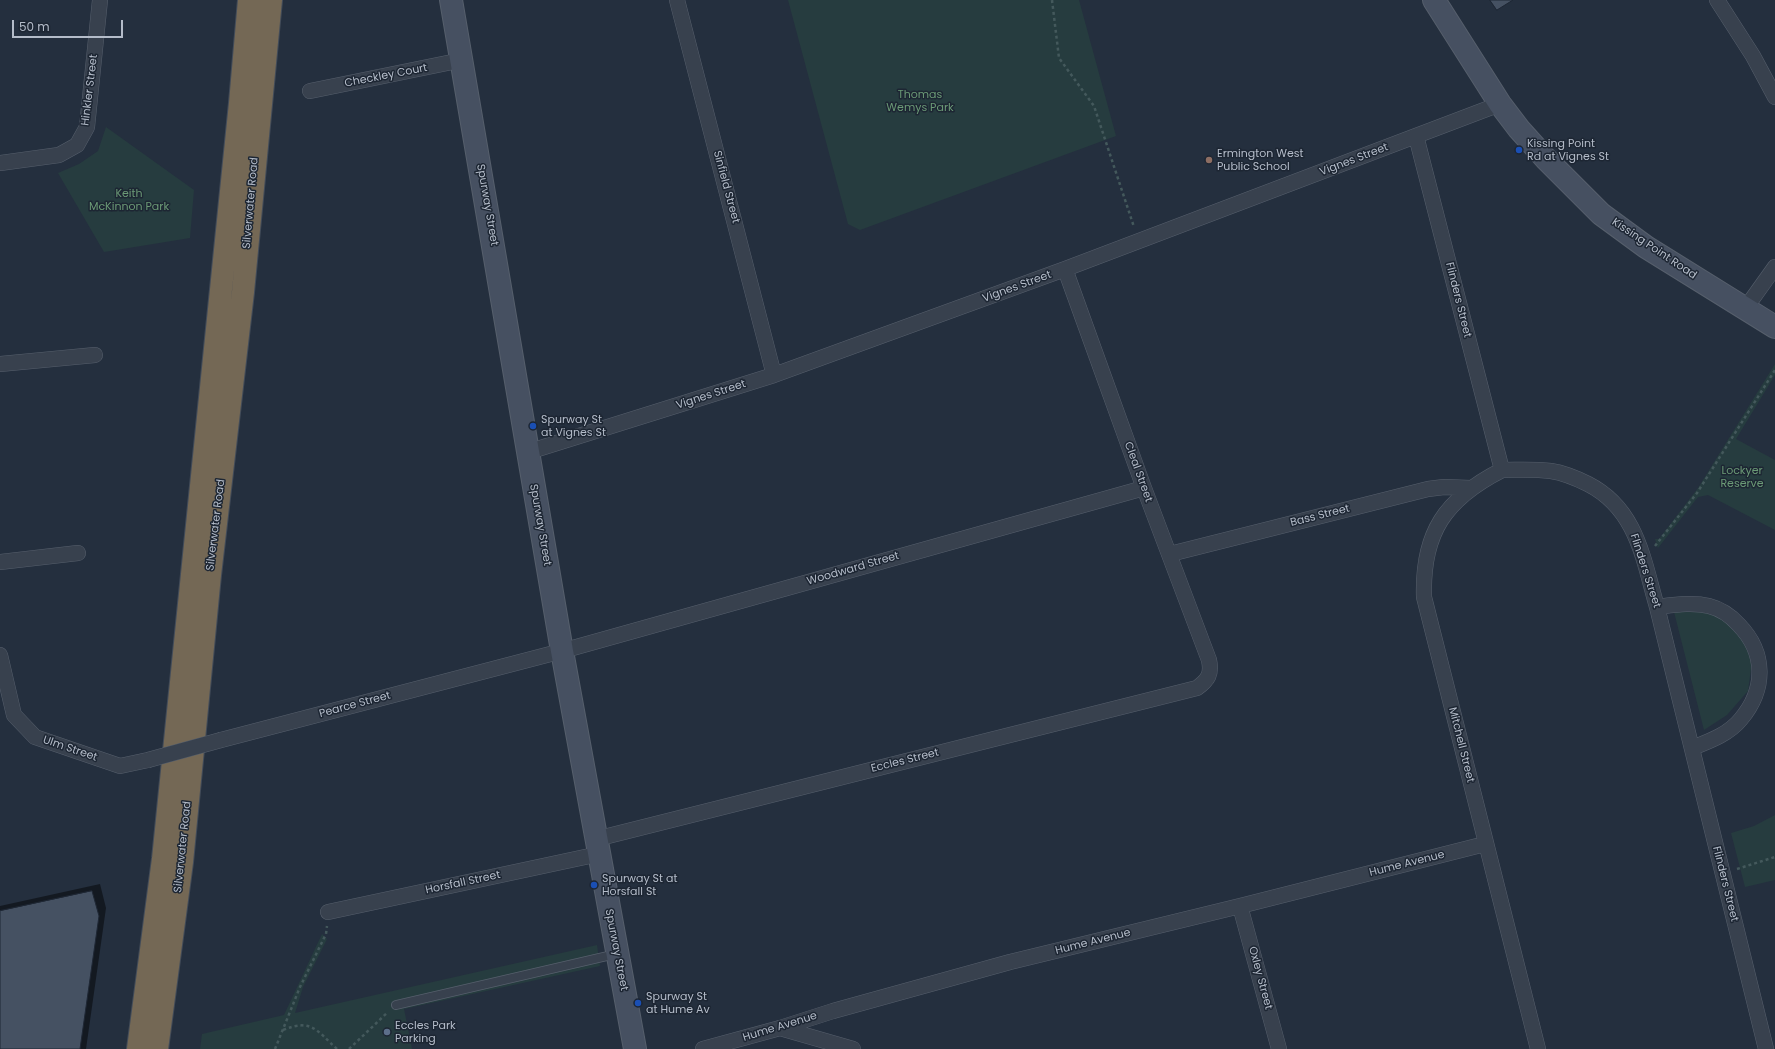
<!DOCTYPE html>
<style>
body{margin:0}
#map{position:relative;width:1775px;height:1049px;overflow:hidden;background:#242f3e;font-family:Poppins,sans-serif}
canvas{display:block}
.scale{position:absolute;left:12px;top:20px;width:111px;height:18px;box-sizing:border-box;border:2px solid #b4bcc9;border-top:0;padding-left:5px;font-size:12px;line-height:14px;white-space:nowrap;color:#b4bcc9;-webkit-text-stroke:3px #1d2633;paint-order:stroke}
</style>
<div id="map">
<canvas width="1775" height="1049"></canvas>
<div class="scale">50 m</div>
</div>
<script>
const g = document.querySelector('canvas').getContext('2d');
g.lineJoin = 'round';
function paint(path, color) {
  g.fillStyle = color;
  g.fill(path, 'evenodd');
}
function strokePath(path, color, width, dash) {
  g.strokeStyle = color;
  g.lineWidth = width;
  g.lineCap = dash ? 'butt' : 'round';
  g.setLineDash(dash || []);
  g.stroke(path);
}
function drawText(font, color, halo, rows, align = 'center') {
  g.font = font + ' Poppins,sans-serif';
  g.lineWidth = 3;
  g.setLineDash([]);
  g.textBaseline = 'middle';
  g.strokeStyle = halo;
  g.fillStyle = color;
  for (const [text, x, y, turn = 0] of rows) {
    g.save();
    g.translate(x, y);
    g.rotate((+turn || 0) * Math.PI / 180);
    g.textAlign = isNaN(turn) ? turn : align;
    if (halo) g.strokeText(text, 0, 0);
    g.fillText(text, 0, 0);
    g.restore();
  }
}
paint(new Path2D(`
 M788 0H1079L1116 136 860 230 848 224Z
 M106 127 194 190 190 238 104 252 58 173 79 164 98 151Z
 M1775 364V375L1736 439 1775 460V530L1708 495 1698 497 1658 548 1655 539H1659L1698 488Z
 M1695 609 1719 616 1742 633 1752 662 1748 691 1727 715 1704 730 1674 612Z
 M1775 815V880L1745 887 1731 833 1754 826Z
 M322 934 327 939 303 987 295 1013 597 945 600 966 404 1009 412 1049H200L202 1034 284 1015Z`), '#263c3f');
paint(new Path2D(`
 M100 884 106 908 86 1049H0V906Z`), '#0007');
const building = new Path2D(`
 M1490 0H1513L1497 10Z
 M92 891 99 916 80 1049H0V911Z`);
paint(building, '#455162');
strokePath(building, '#1f2835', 1);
const lane = new Path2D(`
 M396 1005 616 954`);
const street = new Path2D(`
 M677 0 774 375
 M1717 0 1753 56 1775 97
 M310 91 462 60
 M1416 136 1502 470C1519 470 1534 469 1551 471 1564 473 1576 478 1588 484 1637 509 1643 559 1657 607L1766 1049
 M0 163 59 155 77 145 87 127 100 0
 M1745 309 1775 267
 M0 364 95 355
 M528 452 774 375 1065 269 1500 104
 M1502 470C1445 499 1422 533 1424 597L1538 1049
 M1170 554 1428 489 1444 487 1471 488
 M0 562 78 553
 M1657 607C1674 605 1692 602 1709 606 1721 609 1731 616 1739 625 1766 653 1766 689 1741 719 1729 734 1710 741 1692 748
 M0 655 14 715 35 737 120 766 148 760
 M221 740 562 651 1144 488
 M596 839 1197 688C1208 680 1212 674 1209 660L1144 488 1065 269
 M1240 906 1279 1049
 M328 912 599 854
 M780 1028 853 1049
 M703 1049 780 1028 833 1011 1010 962 1240 906 1485 844`);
const secondary = new Path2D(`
 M451 0 562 651 635 1049
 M1434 0 1500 104 1519 129 1546 159 1601 214 1646 247 1775 327`);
const highway = new Path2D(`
 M138 1049 163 859 240 103 249 0
 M157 1049 182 862 210 575 243 292 271 0`);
strokePath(lane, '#565f6c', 10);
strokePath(street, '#565f6c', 16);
strokePath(secondary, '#565f6c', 24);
strokePath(highway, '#434c59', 24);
strokePath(new Path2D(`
 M1052 0 1059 58 1094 106 1134 227
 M1655 546 1697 493 1775 370
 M1737 869 1775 857
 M283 1030C312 1018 317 1031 337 1049
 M275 1049 300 987 326 934 327 926
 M349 1049 388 1012`), '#44595c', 2.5, [3, 3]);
strokePath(lane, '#38414e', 8);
strokePath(street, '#38414e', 15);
strokePath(secondary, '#465061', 22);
strokePath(highway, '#746855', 22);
const streetBridge = new Path2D(`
 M148 760 221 740`);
strokePath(streetBridge, '#565f6c', 16, []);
strokePath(streetBridge, '#38414e', 15);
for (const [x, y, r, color] of [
 [1519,150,4,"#1a4fb4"],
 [1209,160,4,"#8d6e63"],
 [533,426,4,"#1a4fb4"],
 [594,885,4,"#1a4fb4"],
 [638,1003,4,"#1a4fb4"],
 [387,1032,4,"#5c6f8a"]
]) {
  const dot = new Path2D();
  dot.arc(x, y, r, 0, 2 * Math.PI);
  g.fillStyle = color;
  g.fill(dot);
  strokePath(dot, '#1d2633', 1.5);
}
drawText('11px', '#b4bcc9', '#1d2633', [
 ["Checkley Court",386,76,-11],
 ["Hinkler Street",90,90,-83],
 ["Vignes Street",1354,160,-21],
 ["Sinfield Street",726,187,75],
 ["Silverwater Road",251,203,-85],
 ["Spurway Street",487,205,80],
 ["Kissing Point Road",1654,249,34],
 ["Vignes Street",1017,287,-20],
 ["Flinders Street",1458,300,76],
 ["Vignes Street",711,395,-18],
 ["Cleal Street",1138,472,70],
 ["Bass Street",1320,516,-14],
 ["Silverwater Road",216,525,-83],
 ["Spurway Street",540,525,80],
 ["Woodward Street",853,569,-16],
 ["Flinders Street",1645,571,72],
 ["Pearce Street",355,705,-15],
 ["Mitchell Street",1461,745,76],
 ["Ulm Street",70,749,19],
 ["Eccles Street",905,761,-14],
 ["Silverwater Road",183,847,-84],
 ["Hume Avenue",1407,864,-14],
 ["Horsfall Street",463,883,-12],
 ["Flinders Street",1725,884,76],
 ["Hume Avenue",1093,942,-14],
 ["Spurway Street",616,950,79],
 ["Oxley Street",1260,978,75],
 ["Hume Avenue",780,1027,-17]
]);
drawText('11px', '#6b9a76', '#1d2633', [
 ["Thomas",920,95],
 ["Wemys Park",920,108],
 ["Keith",129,194],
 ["McKinnon Park",129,207],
 ["Lockyer",1742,471],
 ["Reserve",1742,484]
]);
drawText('11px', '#b4bcc9', '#1d2633', [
 ["Kissing Point",1527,144],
 ["Rd at Vignes St",1527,157],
 ["Ermington West",1217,154],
 ["Public School",1217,167],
 ["Spurway St",541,420],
 ["at Vignes St",541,433],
 ["Spurway St at",602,879],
 ["Horsfall St",602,892],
 ["Spurway St",646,997],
 ["at Hume Av",646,1010],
 ["Eccles Park",395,1026],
 ["Parking",395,1039]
], 'left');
</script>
